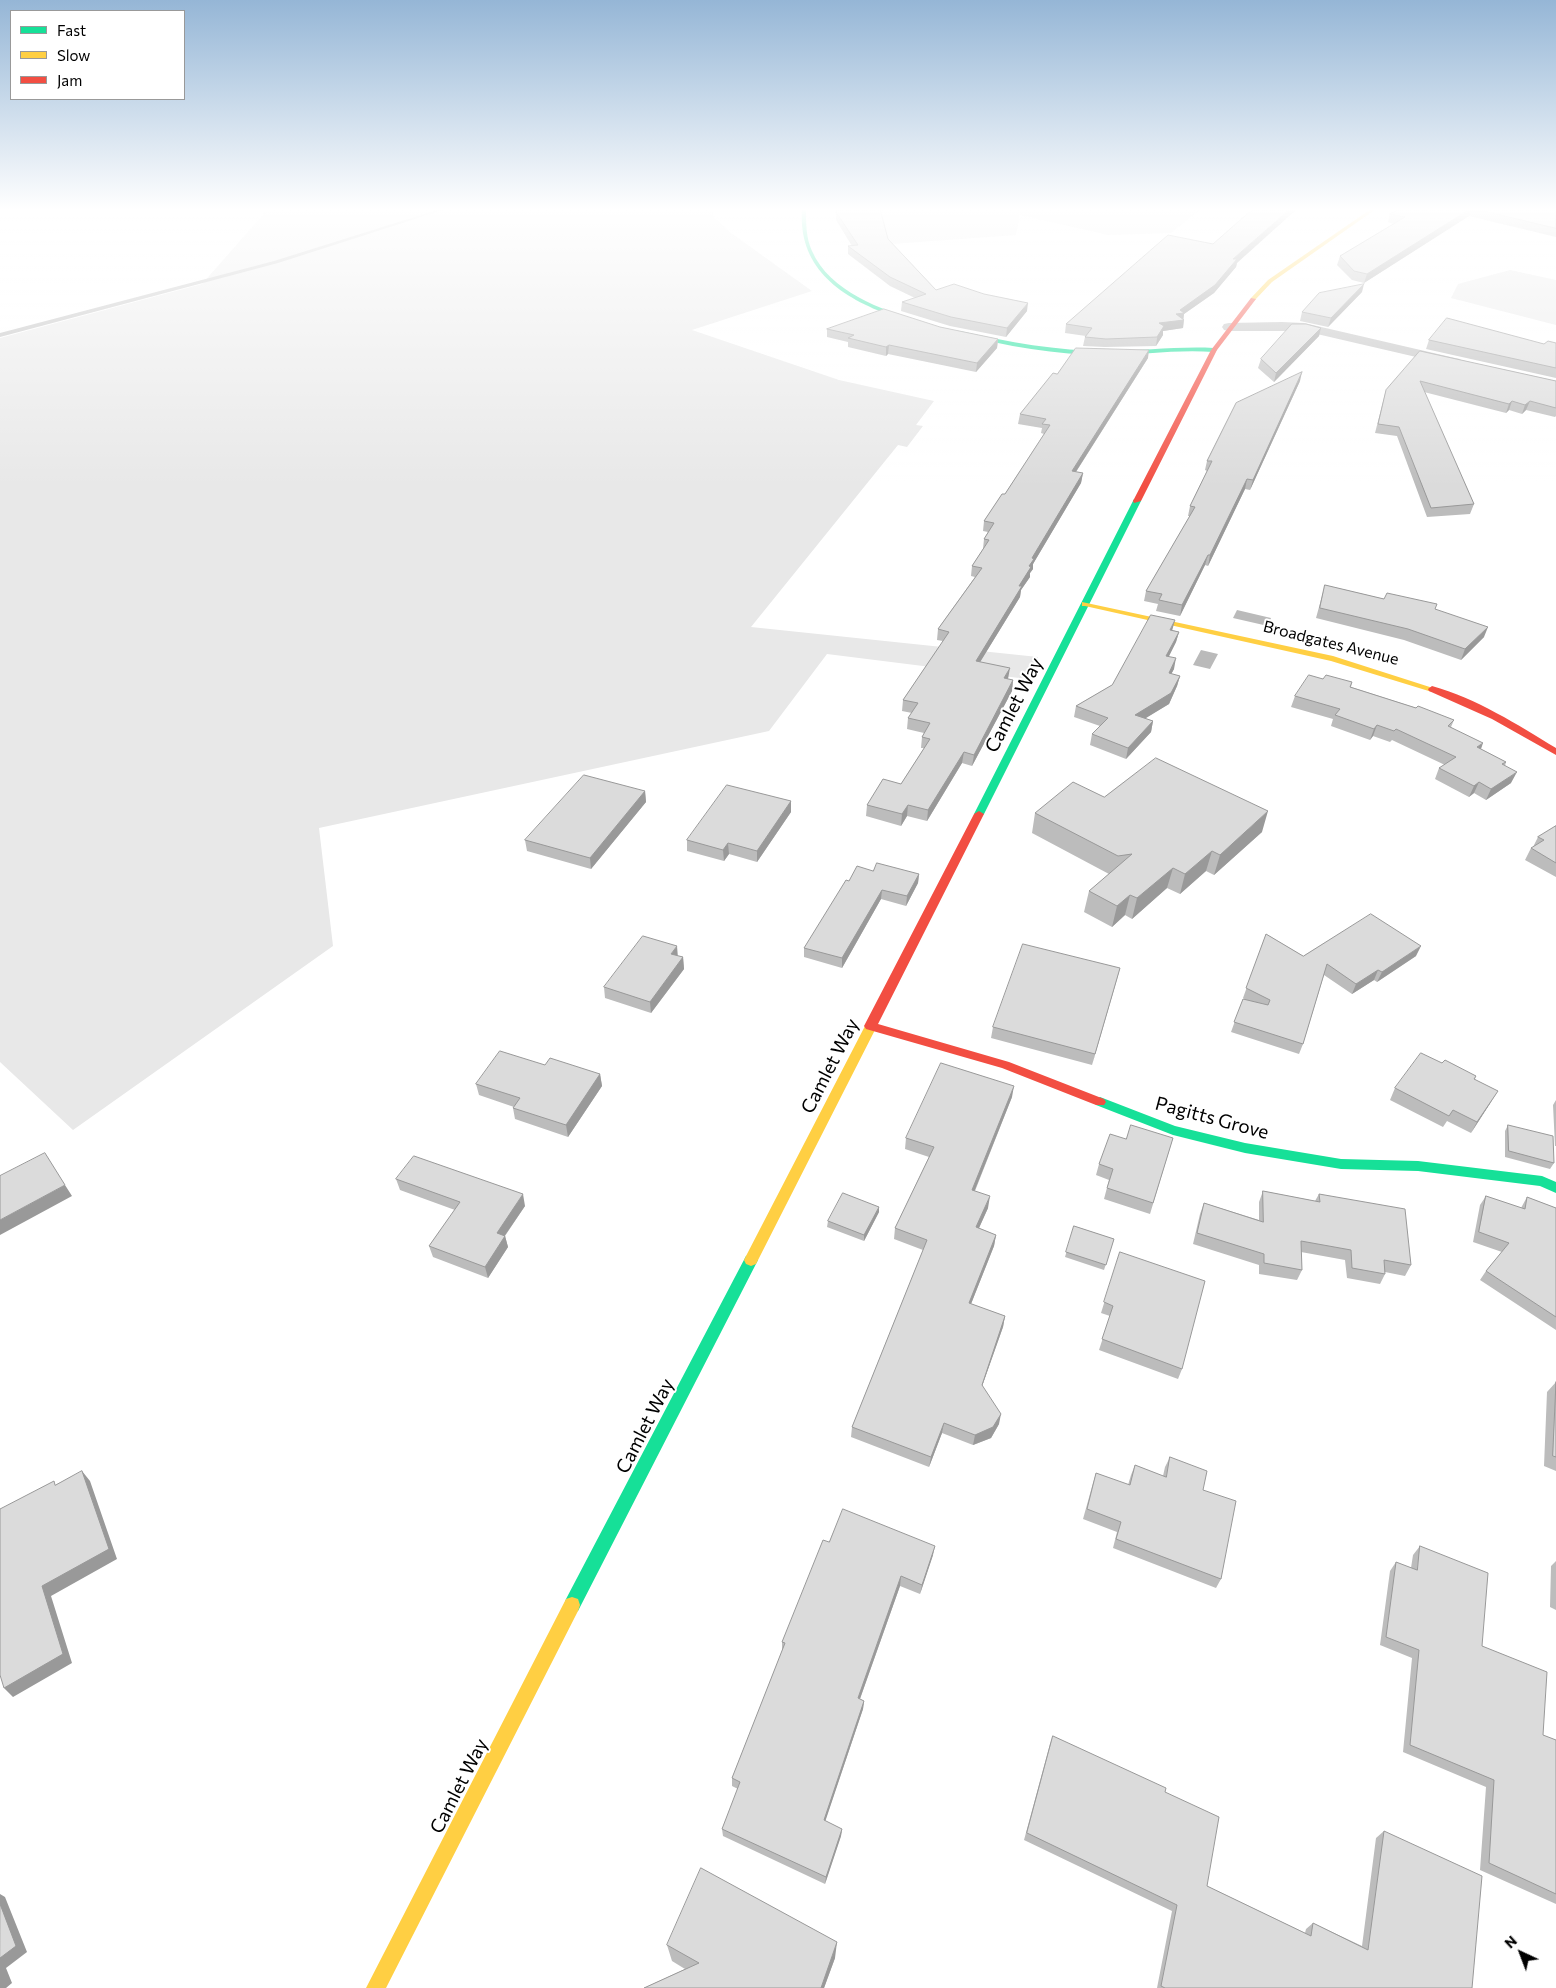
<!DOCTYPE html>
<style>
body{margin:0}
#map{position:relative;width:1556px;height:1988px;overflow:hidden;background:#fff;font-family:Commissioner,sans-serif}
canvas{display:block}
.legend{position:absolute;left:10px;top:10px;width:175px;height:90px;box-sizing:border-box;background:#fff;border:1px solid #999;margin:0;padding:6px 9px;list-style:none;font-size:15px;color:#000}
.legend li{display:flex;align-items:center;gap:10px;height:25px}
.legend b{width:25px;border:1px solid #999}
.north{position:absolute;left:1496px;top:1928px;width:50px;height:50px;-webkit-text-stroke:4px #fff;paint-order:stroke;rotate:317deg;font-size:14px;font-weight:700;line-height:20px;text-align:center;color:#000}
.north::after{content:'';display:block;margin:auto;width:18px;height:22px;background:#000;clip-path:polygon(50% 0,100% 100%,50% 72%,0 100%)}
</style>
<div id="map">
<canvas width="1556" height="1988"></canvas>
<ul class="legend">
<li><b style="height:6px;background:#16e098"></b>Fast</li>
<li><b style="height:6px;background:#ffcf43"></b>Slow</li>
<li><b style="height:6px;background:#f24e42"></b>Jam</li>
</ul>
<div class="north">N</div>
</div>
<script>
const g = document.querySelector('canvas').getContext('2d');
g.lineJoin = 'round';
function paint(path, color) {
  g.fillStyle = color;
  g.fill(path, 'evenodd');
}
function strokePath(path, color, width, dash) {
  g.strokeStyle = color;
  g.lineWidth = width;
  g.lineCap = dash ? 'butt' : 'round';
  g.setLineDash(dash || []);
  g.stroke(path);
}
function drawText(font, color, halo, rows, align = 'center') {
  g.font = font + ' Commissioner,sans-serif';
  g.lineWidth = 4;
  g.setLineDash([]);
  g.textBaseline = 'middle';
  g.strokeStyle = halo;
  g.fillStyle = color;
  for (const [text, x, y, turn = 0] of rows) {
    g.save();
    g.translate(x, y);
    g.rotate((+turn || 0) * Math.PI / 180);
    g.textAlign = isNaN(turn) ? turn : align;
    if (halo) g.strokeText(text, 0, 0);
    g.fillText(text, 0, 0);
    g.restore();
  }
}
paint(new Path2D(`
 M268 209H711L715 218 731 233 812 291 692 330 839 380 934 401 916 425 923 426 907 447 898 445 751 627 1038 657 1027 679 827 654 769 731 319 828 333 946 73 1130 0 1062V338L202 284Z
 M868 209H1201L1171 233 1108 235 1020 215 1016 235 878 245Z
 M1510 270 1556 280V325L1451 298 1458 284Z`), '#e8e8e8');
paint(new Path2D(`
 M1237 610 1271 618 1268 626 1233 618Z
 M1201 650 1218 654 1210 669 1193 665Z`), '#bababa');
paint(new Path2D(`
 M440 209H446L278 263 0 337V333L274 261Z`), '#bababa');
paint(new Path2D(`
 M1282 322 1304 323 1455 358 1460 359 1462 362 1460 365 1455 366 1304 331H1229L1224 330 1222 327 1224 324 1229 323Z`), '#bdbdbd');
paint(new Path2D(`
 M802 209H806C806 223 806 238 812 251 830 292 881 309 920 322V324C909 324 897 318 887 314 837 295 798 266 802 209Z
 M960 331C1008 342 1057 351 1107 351 1143 351 1178 346 1214 348L1217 350 1214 352C1178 349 1142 355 1106 355 1056 355 1006 346 958 334V332Z
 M1134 499 1141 501 984 814 979 817 976 816 974 814Z
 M1100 1097 1175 1126 1245 1143 1341 1159 1418 1161 1542 1176 1556 1182V1193L1540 1186 1418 1171 1341 1169 1245 1153 1173 1135 1096 1105 1094 1102 1096 1099Z
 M751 1254 756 1256 758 1260 578 1611 572 1613 566 1611 564 1605 566 1599 746 1256Z`), '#16e098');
paint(new Path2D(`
 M1371 209H1376L1272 282 1255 300H1251V298L1268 280Z
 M1082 602 1333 656 1436 689 1432 692 1331 661 1085 606H1082Z
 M871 1022 877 1026 756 1264 751 1266 746 1264 744 1260 746 1256 865 1026Z
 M572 1597 578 1599 580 1605 578 1611 386 1988H366L566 1599Z`), '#ffcf43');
paint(new Path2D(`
 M1251 298 1256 299 1217 350 1141 501 1134 503 1133 501 1211 350Z
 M1432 686C1476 698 1518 725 1556 748V755L1492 719 1429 691 1428 689Z
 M979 811 984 814 878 1024 1009 1062 1104 1099 1106 1102 1104 1105H1096L1002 1068 866 1029 864 1026 974 814Z`), '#f24e42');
paint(new Path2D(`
 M1400 209H1556V237L1469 216 1364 283 1352 280 1337 265 1340 256 1394 224 1388 222 1390 214Z
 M881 211 888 239 936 290 1027 311 1006 337 950 326 901 311 902 302 915 298 890 286 848 254V246H852L836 220V212Z
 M1237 263 1236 267 1214 293 1184 314 1183 328 1163 331V335L1156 346 1105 347 1083 346 1085 337 1086 336 1065 333 1066 324Z
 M1362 292 1328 327 1300 321 1302 312Z
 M940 327 998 339 997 348 976 372 888 354 886 356 848 347V342L827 337V329Z
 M1321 328 1319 336 1274 382 1258 368 1261 359Z
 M1429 340 1544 344 1556 343V378L1426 349Z
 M1420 351 1556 381V416L1555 417 1526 410 1522 414 1509 410 1506 413 1424 392 1474 504 1470 514 1427 517 1397 436 1375 433 1386 390Z
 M1148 358 1076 472 1083 473 1081 483 1033 564V569L1030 573V577L1021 590 1020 597 980 662 1008 679 1013 680 1012 691 972 766 962 763 927 821 907 816 901 826 866 816 867 805 901 784 924 748H921L922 737 924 733 907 729 908 718 912 713 902 711 903 700 943 641 937 640 938 629 975 577 971 576 972 566 983 549 984 539 988 532 983 531 984 521 1005 494 1044 434 1041 433 1042 428 1018 424 1020 414 1057 374Z
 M1300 381 1250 490 1245 489 1208 566 1205 565 1180 616 1156 611 1158 604 1144 601 1146 591 1190 516H1188L1190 506 1207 471 1205 470 1207 461Z
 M1325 585 1384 599 1435 609 1484 637 1461 660 1404 640 1316 618Z
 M1172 630 1179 632 1176 642 1169 656 1174 669 1171 674 1180 676 1177 686 1169 704 1145 718 1153 721 1151 732 1126 759 1090 745 1092 734 1100 726 1074 717 1076 706 1112 685Z
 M1323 679 1352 682 1351 687 1454 720 1451 727 1481 749 1506 762 1505 766 1511 783 1486 800 1474 793 1469 797 1435 779 1439 768 1445 765 1392 740 1390 742 1373 736 1370 740 1331 726 1333 719 1291 707 1295 696Z
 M645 791 646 802 591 869 527 851 525 840Z
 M1104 797 1262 832 1214 875 1206 871 1180 894 1167 888 1132 919 1125 915 1112 927 1084 912 1089 891 1109 874 1032 833 1035 813Z
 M791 801V812L757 862 729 854 724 861 687 851V840Z
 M1556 826V877L1525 860 1531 848 1533 847 1538 837Z
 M873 871 919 874 918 883 906 906 881 899 842 968 804 957V948Z
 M1266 934 1303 956H1416L1377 982 1374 980 1352 994 1324 975 1303 1044 1299 1054 1231 1032 1243 999 1246 1000 1243 998Z
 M677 956 683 957 684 969 651 1013 605 998 604 987Z
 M1120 968 1092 1065 991 1038 993 1027Z
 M1442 1063 1476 1076 1475 1079 1491 1102 1471 1133 1447 1121 1443 1127 1390 1100 1395 1088Z
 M545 1065 600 1074 602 1086 568 1137 515 1119 513 1108 514 1107 479 1095 476 1084Z
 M1012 1097 975 1191 988 1208 979 1228 996 1235 994 1246 971 1304 1005 1316 1003 1327 982 1386 999 1424 991 1438 973 1445 942 1433 929 1467 851 1437 852 1427 923 1250 894 1239 895 1228 929 1157 905 1149 906 1138Z
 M1556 1100V1146H1555L1553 1105Z
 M1508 1125 1554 1163 1550 1169 1505 1157V1131Z
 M1173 1138 1150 1214 1104 1199 1109 1180 1096 1175 1099 1164 1126 1139Z
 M396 1179 525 1206 505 1236 508 1247 488 1278 433 1257 429 1246 455 1210 400 1190Z
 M1263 1191 1315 1201 1319 1194 1411 1265 1405 1276 1385 1272V1274L1380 1284 1347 1278 1345 1260 1301 1252 1302 1270 1297 1280 1259 1274V1265L1193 1244 1200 1214 1204 1203 1259 1220V1202Z
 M1486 1196 1521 1208 1527 1197 1556 1208V1330L1480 1280 1486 1271 1502 1252 1473 1242 1480 1205Z
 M879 1207V1212L864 1241 827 1227 828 1221Z
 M1074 1226 1114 1239 1104 1270 1065 1257Z
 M1120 1252 1182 1369 1178 1379 1099 1350 1110 1316 1101 1313Z
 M1556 1382V1471L1544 1466 1547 1392Z
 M1170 1457 1203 1490 1221 1579 1216 1588 1113 1548 1117 1532 1083 1519 1093 1483 1096 1473 1128 1485 1131 1475 1135 1465 1163 1476 1165 1467Z
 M829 1542 933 1555 920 1594 900 1586 860 1699 864 1701 863 1709 825 1821 842 1829 841 1836 825 1884 723 1836 722 1829 738 1789 732 1786V1778L782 1651V1642Z
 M1420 1546 1482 1646 1543 1735 1556 1740V1904L1480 1870 1486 1787 1403 1752 1412 1658 1380 1645 1390 1571 1396 1562 1411 1568 1413 1555Z
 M1556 1561V1610L1550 1607 1551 1566Z
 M1053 1736 1165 1792 1207 1886 1305 1933 1306 1929 1313 1923 1362 1946 1376 1838 1384 1831 1472 1988H1157L1172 1911 1024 1840 1050 1744Z
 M667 1945 835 1958 824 1988H644L685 1969 672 1961Z`), '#bcbcbc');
paint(new Path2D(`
 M1290 209H1297L1237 263 1236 267 1214 293 1184 314 1183 320H1184L1183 328 1163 331V335L1156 346 1159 323 1176 314 1233 259Z
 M1470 209H1471L1469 216 1364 283 1367 274Z
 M1364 284 1362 292 1328 327 1331 318Z
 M1028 303 1027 311 1006 337 1007 328Z
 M1321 328 1319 336 1274 382 1276 373Z
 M998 339 997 348 976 372 977 363Z
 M889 345 888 354 886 356V347Z
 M1149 350 1148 358 1070 481 1072 471Z
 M1302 372 1300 381 1250 490 1253 480Z
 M1512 401 1509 410 1506 413 1509 404Z
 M1530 401 1526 410 1522 414 1525 405Z
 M1083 473 1081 483 1033 564V569L1030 573V577L1021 590 1020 597 974 672 976 661 1019 586 1029 566 1032 558Z
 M1247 479 1245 489 1208 566 1210 555Z
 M1208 555 1205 565 1180 616 1182 605Z
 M1175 620 1172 631 1170 630Z
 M1488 627 1484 637 1461 660 1465 649Z
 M1179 632 1176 642 1164 666 1166 656Z
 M1176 658 1174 669 1166 684 1169 673Z
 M1010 668 1008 679 1004 678Z
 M1180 676 1177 686 1169 704 1133 726 1135 715Z
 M1013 680 1012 691 972 766 974 755Z
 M1153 721 1151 732 1126 759 1128 748Z
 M1377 725 1373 736 1370 740 1374 729Z
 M1483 743 1479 755 1477 747Z
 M964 752 962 763 927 821 928 810Z
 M1517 772 1511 783 1486 800 1491 789Z
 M1479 782 1474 793 1469 797 1474 786Z
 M645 791 646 802 591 869 590 858Z
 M791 801V812L757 862V851Z
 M908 805 907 816 901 826 902 814Z
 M1268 811 1262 832 1214 875 1220 855Z
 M728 843 729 854 724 861 723 850Z
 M1212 851 1206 871 1180 894 1185 874Z
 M1173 868 1167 888 1132 919 1137 898Z
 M919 874 918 883 906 906 907 896Z
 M882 890 881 899 842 968V958Z
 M1130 895 1125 915 1112 927 1117 906Z
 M677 946 678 958 671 954Z
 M1421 946 1416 956 1377 982 1382 972Z
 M683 957 684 969 651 1013 650 1002Z
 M1120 968 1117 979 1092 1065 1095 1054Z
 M1378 970 1374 980 1352 994 1356 984Z
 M600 1074 602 1086 568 1137 566 1125Z
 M1014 1086 1012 1097 970 1202 972 1190Z
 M1498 1091 1491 1102 1471 1133 1477 1122Z
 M65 1185 72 1196 0 1235V1220Z
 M523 1194 525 1206 499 1244 497 1233Z
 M990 1196 988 1208 974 1239 976 1227Z
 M879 1207V1212L864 1241V1235Z
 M996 1235 994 1246 967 1314 969 1303Z
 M505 1236 508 1247 488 1278 485 1267Z
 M1005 1316 1003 1327 979 1395 982 1385Z
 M1001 1414 999 1424 991 1438 973 1445 975 1435Z
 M944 1423 942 1433 929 1467 931 1457Z
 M82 1471 90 1481 117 1559 51 1596 72 1663 13 1697 4 1688 42 1586Z
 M935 1546 933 1555 920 1594 922 1585Z
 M901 1576 900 1586 857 1707 858 1698Z
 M864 1701 863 1709 823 1828 824 1820Z
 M842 1829 841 1836 825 1884 826 1877Z
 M0 1894 5 1897 27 1952 6 1968 12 1983 6 1988H0Z
 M837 1942 835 1958 824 1988H821Z`), '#999');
const building = new Path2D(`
 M838 209H880L888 239 936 290 954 284 984 294 1028 303 1007 328 951 317 902 302 926 294 890 277 848 246 858 245 836 212Z
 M1256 209H1290L1233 259H1237L1215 285 1180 310 1184 313 1176 314 1184 320 1159 323 1164 326 1157 337 1106 339 1085 337 1092 328 1066 324 1168 235 1213 244 1247 214Z
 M1400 209H1470L1367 274 1354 271 1340 256 1405 217 1390 214Z
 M1476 209H1556V228Z
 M1364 284 1331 318 1302 312 1319 293Z
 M884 309 940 327 998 339 977 363 889 345 886 347 848 338 854 335 827 329Z
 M1447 318 1544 344 1548 341 1556 343V368L1429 340Z
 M1292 324H1306L1321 328 1276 373 1261 359Z
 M1076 348 1149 350 1072 471 1083 473 1032 558 1034 559 1029 566 1031 567 1019 586H1022L976 661 1010 668 1004 678 1013 680 974 755 964 752 928 810 908 805 902 814 867 805 883 779 901 784 930 739 922 737 930 723 908 718 918 703 903 700 949 632 938 629 982 568 972 566 989 540 984 539 994 523 984 521 1002 494H1005L1050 425 1042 424 1046 419 1020 414 1053 373 1057 374Z
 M1420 351 1556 381V408L1530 401 1525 405 1512 401 1509 404 1420 381 1474 504 1431 508 1399 427 1378 424 1386 390Z
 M1302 372 1253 480 1247 479 1210 555H1208L1182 605 1159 600 1162 594 1146 591 1195 507 1190 506 1212 461H1207L1236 403Z
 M1325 585 1384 599 1387 593 1437 604 1435 609 1488 627 1465 649 1408 629 1320 608Z
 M1151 615 1175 620 1170 630 1179 632 1166 656 1176 658 1169 673 1180 676 1171 693 1135 715 1153 721 1128 748 1092 734 1108 718 1076 706 1112 685Z
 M1309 675 1323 679 1326 675 1352 682 1350 687 1416 708 1418 706 1454 720 1448 726 1483 743 1477 747 1506 762 1502 764 1517 772 1491 789 1479 782 1474 786 1439 768 1456 757 1396 729 1394 731 1377 725 1374 729 1335 715 1340 709 1295 696Z
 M1156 758 1268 811 1220 855 1212 851 1185 874 1173 868 1137 898 1130 895 1117 906 1089 891 1132 854 1118 856 1035 813 1073 782 1104 797Z
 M584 775 645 791 590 858 525 840Z
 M727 785 791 801 757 851 728 843 723 850 687 840Z
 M1556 826V863L1531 848 1544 840 1538 837Z
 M877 863 919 874 907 896 882 890 842 958 804 948 846 880 849 881 857 866 873 871Z
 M1371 914 1421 946 1382 972 1378 970 1356 984 1327 964 1303 1044 1234 1022 1243 999 1268 1005 1270 1000 1246 988 1266 934 1303 956Z
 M643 936 677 946 671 954 683 957 650 1002 604 987Z
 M1023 944 1120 968 1095 1054 993 1027Z
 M500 1051 545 1065 550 1058 600 1074 566 1125 513 1108 520 1098 476 1084Z
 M1421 1053 1442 1063 1445 1060 1476 1076 1474 1079 1498 1091 1477 1122 1453 1110 1449 1116 1395 1088Z
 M941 1063 1014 1086 972 1190 990 1196 976 1227 996 1235 969 1303 1005 1316 982 1385 1001 1414 993 1427 975 1435 944 1423 931 1457 852 1427 927 1240 895 1228 934 1147 906 1138Z
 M1131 1125 1173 1138 1153 1203 1107 1188 1113 1169 1099 1164 1110 1134 1126 1139Z
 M1508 1125 1553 1136 1554 1163 1509 1151Z
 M45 1153 65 1185 0 1220V1176Z
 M414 1156 523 1194 497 1233 505 1236 485 1267 429 1246 460 1202 396 1179Z
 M1263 1191 1320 1202 1319 1194 1405 1209 1411 1265 1384 1260 1385 1274 1352 1268 1351 1250 1301 1241 1302 1270 1264 1263V1254L1197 1233 1204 1203 1263 1222Z
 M843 1193 879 1207 864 1235 828 1221Z
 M1486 1196 1525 1209 1527 1197 1556 1208V1317L1486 1271 1509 1243 1479 1232Z
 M1074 1226 1114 1239 1106 1265 1066 1252Z
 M1120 1252 1205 1281 1182 1369 1102 1339 1113 1306 1104 1302Z
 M1556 1382V1457L1553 1456Z
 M1170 1457 1207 1471 1203 1490 1236 1501 1221 1579 1116 1539 1121 1522 1087 1509 1096 1473 1130 1485 1135 1465 1166 1477Z
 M82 1471 109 1549 42 1586 63 1654 4 1688 0 1675V1509L54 1481 55 1485Z
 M843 1509 935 1546 922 1585 901 1576 858 1698 864 1701 824 1820 842 1829 826 1877 722 1829 740 1782 732 1778 785 1643 782 1642 823 1540 829 1542Z
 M1420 1546 1488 1573 1482 1646 1547 1672 1543 1735 1556 1740V1894L1489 1863 1494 1780 1410 1745 1419 1650 1386 1637 1396 1562 1417 1570Z
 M1053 1736 1166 1788 1165 1792 1219 1817 1207 1886 1311 1936 1313 1923 1368 1950 1384 1831 1482 1876 1472 1988H1165L1161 1986 1177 1905 1027 1833Z
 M701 1868 837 1942 821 1988H644L699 1963 667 1945Z
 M0 1904 16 1946 0 1958Z`);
paint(building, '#dbdbdb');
strokePath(building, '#999', 1);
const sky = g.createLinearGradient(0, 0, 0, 487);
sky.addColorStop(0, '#95b6d6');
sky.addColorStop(0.43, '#fff');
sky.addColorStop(1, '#ffffff00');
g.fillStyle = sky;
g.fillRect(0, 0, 1556, 487);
drawText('16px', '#000', '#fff', [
 ["Broadgates Avenue",1331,643,14]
]);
drawText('19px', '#000', '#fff', [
 ["Camlet Way",1014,705,-63],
 ["Camlet Way",830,1066,-63],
 ["Pagitts Grove",1212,1118,15],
 ["Camlet Way",645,1426,-63],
 ["Camlet Way",459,1786,-63]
]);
</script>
